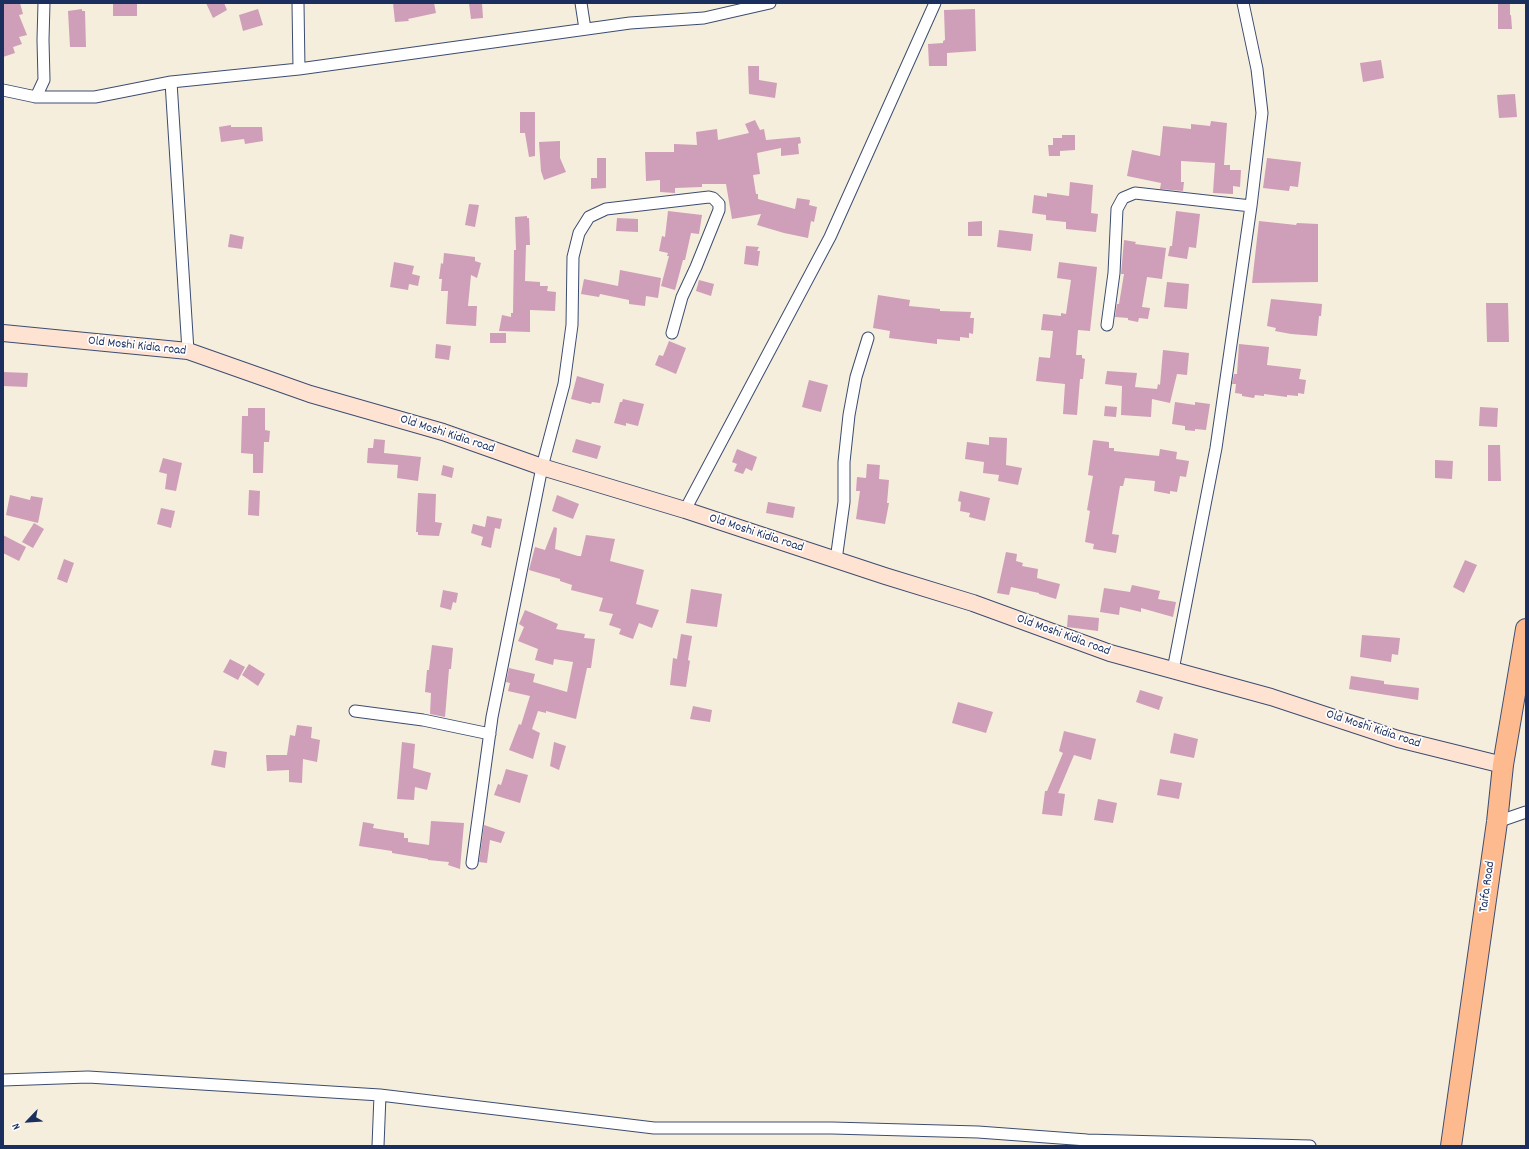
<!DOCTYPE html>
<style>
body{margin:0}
#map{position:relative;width:1529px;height:1149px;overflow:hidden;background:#f5eedc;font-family:Dekko,sans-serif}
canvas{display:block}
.frame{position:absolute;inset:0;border:4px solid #1b2f5e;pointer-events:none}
.north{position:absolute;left:8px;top:1101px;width:40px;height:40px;-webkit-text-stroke:3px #fff;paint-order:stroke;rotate:245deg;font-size:11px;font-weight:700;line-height:16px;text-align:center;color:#1b2f5e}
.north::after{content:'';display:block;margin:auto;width:14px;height:18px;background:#1b2f5e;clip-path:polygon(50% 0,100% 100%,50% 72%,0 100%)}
</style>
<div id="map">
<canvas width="1529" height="1149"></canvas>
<div class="frame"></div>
<div class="north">N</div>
</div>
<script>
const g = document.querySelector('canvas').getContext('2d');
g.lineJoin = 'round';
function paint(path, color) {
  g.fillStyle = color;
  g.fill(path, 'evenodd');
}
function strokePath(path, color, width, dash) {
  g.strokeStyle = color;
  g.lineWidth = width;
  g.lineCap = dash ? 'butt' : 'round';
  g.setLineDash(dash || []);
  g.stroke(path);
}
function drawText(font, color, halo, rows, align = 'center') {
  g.font = font + ' Dekko,sans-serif';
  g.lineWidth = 3.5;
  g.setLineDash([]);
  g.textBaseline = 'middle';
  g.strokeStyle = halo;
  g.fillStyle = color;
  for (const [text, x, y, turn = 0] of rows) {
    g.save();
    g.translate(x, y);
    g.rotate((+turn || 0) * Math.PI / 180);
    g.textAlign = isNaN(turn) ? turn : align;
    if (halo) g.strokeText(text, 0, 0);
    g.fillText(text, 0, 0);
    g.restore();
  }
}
paint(new Path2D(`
 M3 3H20L23 14 19 15 27 35 19 37 22 44 13 47 15 53 3 57Z
 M113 3H137V16H113Z
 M206 3H224L227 10 213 18Z
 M393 3H434L436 13 408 19 409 21 395 22Z
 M469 3H482L483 18 471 19Z
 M1498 3H1510V15H1511L1512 29H1498Z
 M82 9V11H85L86 47H70L68 11Z
 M258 9 263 25 243 31 239 15Z
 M975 9 976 51 947 53V66H929L928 44 943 43V41L945 40 944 10Z
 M1381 60 1384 78 1363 82 1360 63Z
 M748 66H759V80L777 83 775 98 749 94Z
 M1515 94 1517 117 1499 118 1497 95Z
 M520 112H535V156L529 157 525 133H520Z
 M755 120 760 130 764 129 766 140 800 137 801 143 798 144 799 154 781 156V148L757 153 760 174 753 175 756 194H758V199L795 209 797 198 810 200 809 205 817 207 814 222 811 221 808 238 784 233 757 225 761 214 732 219 726 184H702V187L675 188V193L660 192V180L646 181 645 152H674V144L697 145 696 132 717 129 718 140 749 133 745 124Z
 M1211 121 1227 123 1224 165H1230V170H1241L1240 187 1233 186V194L1213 193 1215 163 1181 161V182H1184L1183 191 1160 189 1161 183 1127 176 1132 150 1160 156 1163 126 1191 129V124L1210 126Z
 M231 125V127H262L263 141 245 144 244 139 221 142 219 127Z
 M1062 135H1075V150L1060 151V156H1049L1048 145H1053V138H1062Z
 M560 141V158L566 172 544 180 541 171 539 142Z
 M597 158H606V188L591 189V178H597Z
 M1267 158 1301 162 1298 187 1290 186 1289 191 1263 188Z
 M1070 182 1093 185 1091 213 1098 214 1096 232 1066 229V222L1046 220V215L1032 213 1034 195 1047 197V193L1069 196Z
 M469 204 479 205 475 227 465 225Z
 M668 211 702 215 699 234 691 233 685 260H683L675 290 661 286 669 256H667L668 253 659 251 662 236 665 237Z
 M1176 211 1200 214 1196 248 1189 247 1187 259 1168 256 1170 246H1172Z
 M527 216V218H529L530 245H526L525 281 540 282V286H548L547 291 556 292 555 311 530 310V332L499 331 502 315 511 317V313H513L514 250H516L515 217Z
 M617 218 638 219V232L616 231Z
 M982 221V236H968V222Z
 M1259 221 1296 225 1297 223 1318 224V282L1252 283Z
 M999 230 1033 234 1031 251 997 247Z
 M230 234 244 237 242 249 228 247Z
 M1124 240 1136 242 1135 244 1166 248 1162 279 1147 277 1142 307 1150 308 1148 319 1139 318 1138 322 1128 320V318L1115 317 1117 304H1119L1124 274H1121Z
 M746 246 759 247 757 251H760L758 266 744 264Z
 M444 253 475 257V261L481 263 477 278 471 275 468 306H477L476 326 446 324 448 291H441L442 279H439L441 263 443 264Z
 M394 262 414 266 412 274 420 276 418 286 409 284 408 290 390 287Z
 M1059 262 1097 267 1090 331 1078 330 1076 355H1082V358L1085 359 1083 379H1080L1077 415 1063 414 1065 384 1036 381 1039 357 1050 358 1053 331 1041 330 1043 314 1061 316V313L1066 314 1071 280 1057 278Z
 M620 270 661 278 658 298 646 296 645 306 629 304V300L600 294 599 297 581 294 584 279 618 286Z
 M699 280 714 284 711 296 696 291Z
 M1167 282 1189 284 1187 309 1164 307Z
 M878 295 910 300 909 306 940 309V311L971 312 970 318H974L973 334 969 333V338L960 337V341L937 339V344L889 338 890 331 873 328Z
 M1271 299 1322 304 1321 316H1319L1317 336 1291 334 1275 331 1276 328 1267 326Z
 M1486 303H1508L1509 342H1487Z
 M490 333H506V343H490Z
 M669 341 686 348 676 374 655 365 659 355 663 356Z
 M436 344 451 346 449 360 435 358Z
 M1239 344 1269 347 1267 365 1301 369 1299 379 1306 380 1304 394 1298 393V396L1287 395V397L1264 394V396L1255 395 1254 398 1242 396V394L1235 393 1236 384H1232L1234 374H1237Z
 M1163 350 1189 353 1187 375 1177 374 1170 403 1152 399 1151 417 1121 415 1122 386 1105 384 1107 371 1137 373 1135 387 1157 389 1158 384 1160 385Z
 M3 372 28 373 27 387 3 386Z
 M577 376 604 384 600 403 592 402 591 404 571 399Z
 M809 380 828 385 821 412 802 407Z
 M623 399 644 404 638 426 626 423V426L614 423 620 402H622Z
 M1175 402 1195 405V402L1210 404 1206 430 1195 429V431L1185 430V426L1172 424Z
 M1105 406 1117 407 1116 417 1104 416Z
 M1480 407 1498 408 1497 427 1479 426Z
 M248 408H265V430L270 431 269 442H264L263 473H253V454L241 453 242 416H248Z
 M989 437 1007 438 1006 465 1022 468 1018 485 998 481 999 475 983 473 984 462 965 459 967 442 989 445Z
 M374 439 385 440 384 453 421 457 418 481 397 478 398 465 367 463 368 448H373Z
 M576 439 601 446 597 459 572 452Z
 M1093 440 1109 442V448H1114V451L1159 456 1160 449 1177 452 1176 459 1189 461 1186 477 1180 476 1177 492 1170 491V494L1154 491 1155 481 1125 478 1123 486H1120L1112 534 1119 535 1116 553 1093 549 1094 544 1085 542 1090 511 1087 510 1093 476 1088 475Z
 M1488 445H1500L1501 481H1488Z
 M737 449 757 457 752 471 746 468 743 474 734 471 737 464 732 462Z
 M163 458 182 463 176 491 165 489 167 474 159 472Z
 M1435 460 1453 461 1452 479 1435 478Z
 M867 464 880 465 879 479 889 480 887 503H889L885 524 856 519 860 491H856L857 477 866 478Z
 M443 465 454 468 452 478 441 475Z
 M249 490 260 491 259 516 248 515Z
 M960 491 990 498 985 521 969 517 970 513 960 511 961 502 958 501Z
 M418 493 436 494 435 522 442 523 439 536 418 535V532H416Z
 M10 495 30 500 31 496 43 498 38 523 6 515Z
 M557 495 579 504 573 519 552 511Z
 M768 502 795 507 793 518 766 513Z
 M161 508 175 511 171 528 157 524Z
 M487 516 502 519 500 529 495 528 491 548 481 545 483 537 471 533 473 524 485 527Z
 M34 523 44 529 33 548 22 542Z
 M554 527 557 528 555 549 578 556H581L586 535 615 539 610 561 644 570 636 604 659 610 652 628 639 623 633 639 619 634 621 629 609 625 613 614 599 611 603 598 571 590 572 585 560 581V579L529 570 535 547 545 550Z
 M3 535 26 547 19 561 3 553Z
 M1006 552 1017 554 1016 561 1023 563 1022 566 1038 569 1037 578 1060 584 1056 599 1039 594V593L1011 587 1009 595 997 593Z
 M64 559 74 563 67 583 57 579Z
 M1465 560 1477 565 1464 593 1453 587Z
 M1132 585 1160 591 1158 599 1176 602 1173 617 1141 608V612L1120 607 1119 615 1100 612 1104 588 1130 592Z
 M691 589 722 594 717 627 686 623Z
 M443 590 458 593 456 603 453 602 451 610 440 607Z
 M525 610 558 624 556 629 585 634 584 638 595 639 591 668H587L576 719 546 711V713L538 711 532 729 540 733 533 759 509 750 519 724 521 725 530 696 508 691 510 683 506 682 509 668 535 674 533 682 567 692 573 662 554 659 553 665 535 660 538 649 518 641 524 627 519 624Z
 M1068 615 1099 618 1098 631 1067 627Z
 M681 634 692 636 688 660 690 661 686 687 670 685 673 658 677 659Z
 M1362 635 1400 638 1398 655 1392 654 1391 662 1360 657Z
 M432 645 453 648 451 669H449L445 717 430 714 431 693 425 692 427 670H429Z
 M230 659 245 667 238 680 223 672Z
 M249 664 265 674 258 686 242 675Z
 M1351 676 1384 681V684L1419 688 1418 700 1349 689Z
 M1140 690 1163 697 1159 710 1136 702Z
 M958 702 993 712 986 733 952 723Z
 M693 706 712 710 710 722 690 719Z
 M297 725 312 727 311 738 320 740 317 762 303 759 302 783 289 782V770L267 771 266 755H287L290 735 295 736Z
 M1064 731 1096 739 1091 760 1074 755 1058 793 1065 794 1062 816 1042 814 1045 791H1047L1063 753 1059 751Z
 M1174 733 1198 739 1194 758 1170 753Z
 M402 742 415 744 413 768 431 773 427 790 415 787 414 800 397 799Z
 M554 742 566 746 559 770 550 766Z
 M214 750 227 752 225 768 211 765Z
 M506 769 528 775 520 803 494 795 498 784 501 785Z
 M1160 779 1182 783 1179 799 1157 795Z
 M1098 799 1117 803 1113 823 1094 820Z
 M431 821 464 823 460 869 448 865 449 862 428 860V859L392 853V851L359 846 363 822 374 824 373 828 404 833V838H408V842L429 845Z
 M484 825 505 832 501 843 490 840 487 863 479 862Z`), '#cf9eb8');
const street = new Path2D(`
 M298 3 299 69
 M581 3 585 29
 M171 82 188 351
 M3 90 36 97H95L171 82 299 69 630 23 704 18 770 3
 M36 97 44 80 43 40 44 3
 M1107 325 1114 273 1117 209 1123 198 1135 193 1251 206
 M685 510 830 237 935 3
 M836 560 844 502V462L849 415 856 377 868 338
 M1173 670 1216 448 1251 206 1262 113 1257 69 1243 3
 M355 711 423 720 490 734
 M1497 822 1526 812
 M472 863 492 717 542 467 564 384 572 325 573 257 579 233 589 217 606 209 709 197 713 198 719 204V210L696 267 682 297 672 333
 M3 1080 88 1077 380 1095 654 1128H832L978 1132 1087 1140 1310 1146
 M378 1146 380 1095`);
const secondary = new Path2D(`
 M3 333 188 351 310 394 443 432 542 467 685 510 885 576 973 603 1110 653 1271 697 1398 739 1503 765`);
const highway = new Path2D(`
 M1451 1146 1497 822 1503 765 1526 629`);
strokePath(street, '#3c4c71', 13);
strokePath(secondary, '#3c4c71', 18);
strokePath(highway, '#3c4c71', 22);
strokePath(street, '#fff', 11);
strokePath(secondary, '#fee3d2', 16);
strokePath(highway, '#fcba8e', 20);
drawText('13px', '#1b2f5e', '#fff', [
 ["Old Moshi Kidia road",137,347,6],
 ["Old Moshi Kidia road",447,435,18],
 ["Old Moshi Kidia road",756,534,18],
 ["Old Moshi Kidia road",1063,636,20],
 ["Old Moshi Kidia road",1373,730,18],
 ["Taifa Road",1488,887,-82]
]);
</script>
